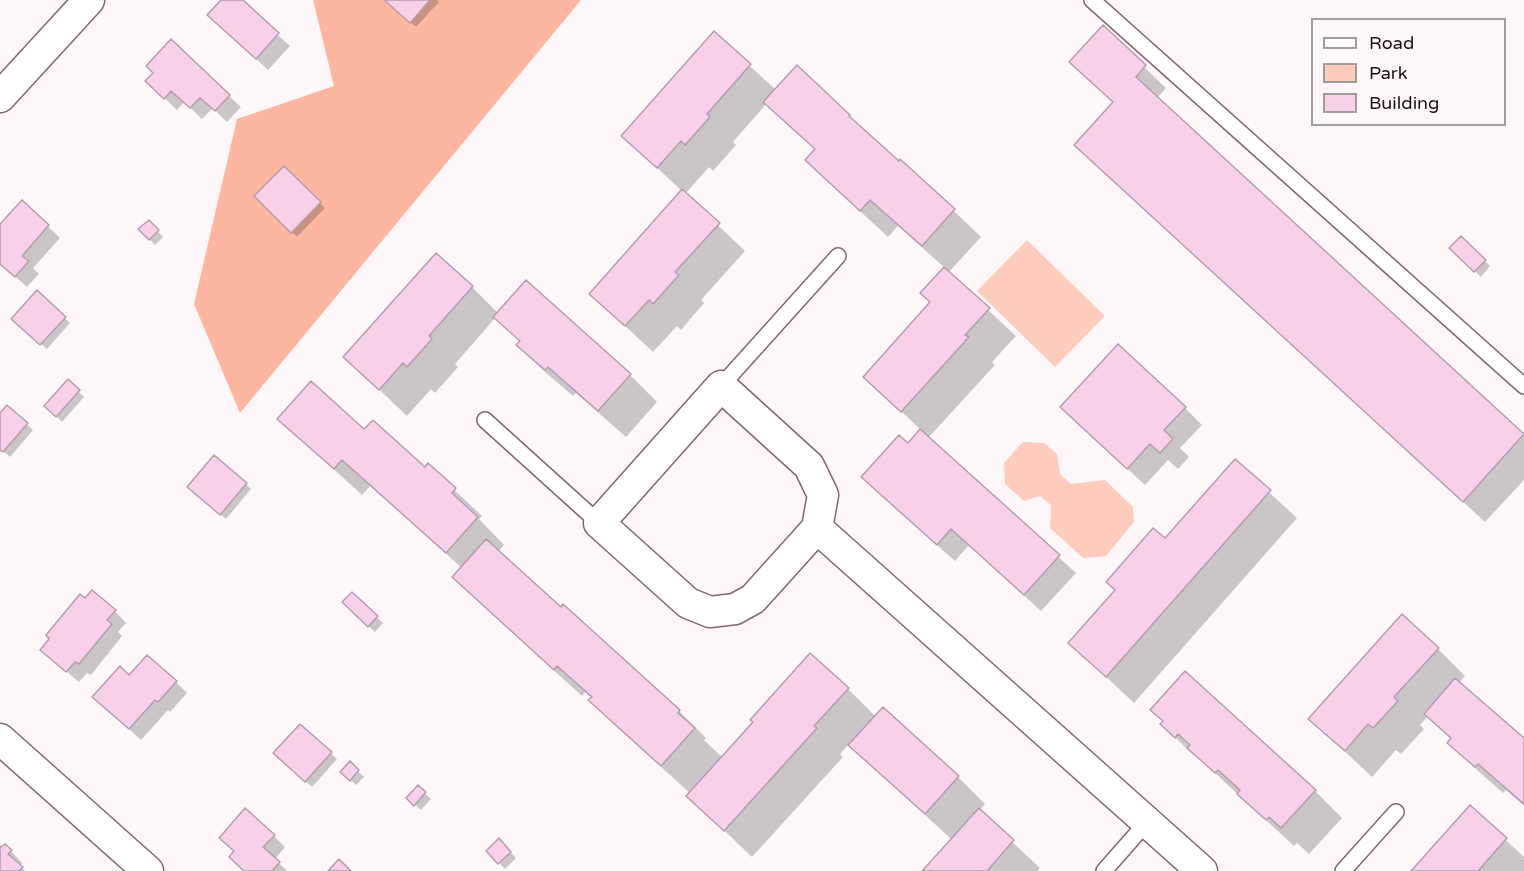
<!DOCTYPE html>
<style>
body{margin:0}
#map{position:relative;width:1524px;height:871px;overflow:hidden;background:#fdf7f9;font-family:"Varela Round",sans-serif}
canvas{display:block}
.legend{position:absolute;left:1311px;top:18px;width:195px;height:108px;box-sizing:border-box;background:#fdf7f9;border:2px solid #a39b9e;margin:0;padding:8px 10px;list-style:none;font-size:18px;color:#1c1215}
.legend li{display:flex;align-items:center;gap:12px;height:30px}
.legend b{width:30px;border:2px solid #a39b9e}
</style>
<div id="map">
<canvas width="1524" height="871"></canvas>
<ul class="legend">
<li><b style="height:8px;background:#fff"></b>Road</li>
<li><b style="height:16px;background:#feccbc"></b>Park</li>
<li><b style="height:16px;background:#f8d1e8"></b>Building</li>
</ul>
</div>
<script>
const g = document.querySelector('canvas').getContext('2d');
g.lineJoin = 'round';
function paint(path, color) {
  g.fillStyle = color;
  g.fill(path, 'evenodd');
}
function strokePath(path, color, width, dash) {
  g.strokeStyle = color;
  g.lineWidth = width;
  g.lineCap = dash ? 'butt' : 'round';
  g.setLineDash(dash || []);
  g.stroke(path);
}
paint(new Path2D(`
 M1027 240 1105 316 1055 367 977 291Z
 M1023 442 1044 443 1057 454 1060 474 1071 484 1105 480 1133 507 1134 522 1106 556 1083 558 1050 528 1051 505 1040 496 1024 501 1005 484 1004 463Z`), '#feccbc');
paint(new Path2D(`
 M313 0H581L240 413 194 304 237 119 334 86Z`), '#fdb7a1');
paint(new Path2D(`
 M223 0H240L290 46 268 70 221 26Z
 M385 0H437L439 2 416 27Z
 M1103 28 1166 88 1156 99 1524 436V480L1485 522 1097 166 1114 103Z
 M714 33 776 90 797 67 899 163 900 162 954 211 981 237 948 273 1016 336 992 362 995 365 928 438 1076 573 1041 611 969 545 955 561 880 494 908 445 921 430 865 377 932 303 922 293 945 268 898 226 888 237 834 187 807 160 816 150 767 103 733 142 736 145 713 171 709 167 685 194 745 251 701 300 704 303 681 330 677 326 653 352 591 294 682 191 623 136Z
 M147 81 229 96 241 107 227 122 213 108 202 119 184 102 177 110Z
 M284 168 325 208 297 237 256 196Z
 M22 202 60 238 33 268 39 274 27 287 0 263V226Z
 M149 222 163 237 155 245 140 229Z
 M1461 238 1490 266 1481 277 1451 248Z
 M472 287 498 313 630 375 657 402 626 437 576 393 573 396 545 372 518 345 521 342 496 317 455 364 458 367 435 393 431 389 407 416 345 357Z
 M65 318 70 323 47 349 19 324Z
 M68 381 84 397 62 422 46 406Z
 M7 407 33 430 10 457 0 448V415Z
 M1185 408 1202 425 1180 448 1189 457 1178 469 1168 460 1145 485 1079 424Z
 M279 419 364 431 425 469 428 465 482 516 479 519 504 545 498 552 679 711 706 738 704 740 723 758 848 689 876 717 958 777 985 804 979 811 1040 868 1037 871H924L952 840 849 744 840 754 843 757 752 857 688 796 691 794 617 727 591 700 592 698 585 692 582 696 481 604 454 577 462 568 370 486 362 495Z
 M1235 461 1297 518 1134 703 1070 643Z
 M246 484 251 489 226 519 194 493Z
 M352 594 383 623 375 632 344 602Z
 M115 611 126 623 118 632 122 636 91 675 87 673 79 682 54 661Z
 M1438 649 1465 676 1459 682 1524 740V806L1506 790 1503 793 1476 769 1449 742 1451 739 1428 716 1420 725 1424 729 1401 754 1396 750 1372 777 1310 719Z
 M176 682 187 693 170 712 168 710 141 740 94 697Z
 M1164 721 1315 791 1342 818 1309 854 1297 843 1294 846 1204 763 1189 751 1162 724Z
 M301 726 337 759 312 787 281 759Z
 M350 763 364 777 356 785 342 772Z
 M418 787 431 799 421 810 408 798Z
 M1470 807 1524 857V871H1413Z
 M274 836 285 847 275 859 287 871H245L235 852Z
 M499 840 516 858 505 869 488 851Z
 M0 848 11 851 22 863 20 866 25 871H0Z`), '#0003');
const building = new Path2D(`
 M221 0H243L279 33 256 59 207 15Z
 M384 0H430L410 23Z
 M1103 25 1146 65 1136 77 1524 434 1463 502 1074 145 1113 102 1069 62Z
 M714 31 751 64 707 114 710 117 685 145 681 141 657 168 621 136Z
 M171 39 230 95 215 111 200 98 190 108 171 91 164 99 145 81 153 73 146 66Z
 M797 65 850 115 849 116 899 161 900 159 955 209 922 246 870 200 860 211 805 160 815 149 763 102Z
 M284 166 321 202 291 233 254 196Z
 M682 189 720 223 675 272 679 275 653 304 649 300 625 326 589 294Z
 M22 200 49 225 22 256 29 261 15 277 0 264V224Z
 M149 220 159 230 149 240 138 229Z
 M1461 236 1486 260 1474 272 1449 248Z
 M436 253 473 286 429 336 432 339 407 367 403 363 379 390 343 357Z
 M944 267 990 308 965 335 969 337 901 412 863 377 930 302 920 293Z
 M526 280 631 374 598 411 548 367 545 370 516 345 520 341 493 317Z
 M37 290 66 317 40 345 11 319Z
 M1118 344 1186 407 1164 430 1173 439 1160 453 1150 444 1127 469 1060 407Z
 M68 379 80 390 56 417 44 406Z
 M311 381 364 429 373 420 425 467 428 463 456 488 452 493 478 517 446 553 342 460 334 469 277 419Z
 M7 405 28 423 3 452 0 450V413Z
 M920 429 1060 555 1024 595 951 529 937 545 861 477 899 435 908 443Z
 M214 455 247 483 220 515 187 487Z
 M1235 459 1271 490 1106 677 1068 643 1115 590 1106 582 1153 528 1165 538Z
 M486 539 561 607 563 604 680 710 678 713 695 728 661 766 588 700 592 697 557 666 554 670 452 577Z
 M92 590 116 610 107 620 112 624 79 664 75 662 66 672 40 650 49 639 46 635 80 594 85 598Z
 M352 592 378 616 368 627 342 602Z
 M1402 614 1439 648 1394 697 1398 701 1373 728 1368 724 1345 751 1308 719Z
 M810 653 849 688 814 726 817 728 724 831 686 796 753 722 750 720Z
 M147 655 177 681 158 702 155 700 129 729 92 697 120 666 129 675Z
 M1185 671 1316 790 1281 828 1269 817 1266 820 1237 794 1240 790 1218 770 1215 773 1187 748 1190 745 1178 734 1175 738 1160 724 1163 721 1150 710Z
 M1455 678 1524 738V804L1478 764 1475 767 1447 743 1451 738 1424 714Z
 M883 707 959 776 925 814 848 745Z
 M300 724 332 752 305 782 273 753Z
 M350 761 359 770 350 781 340 772Z
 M418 785 426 792 414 806 406 798Z
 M1470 805 1507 838 1478 871H1411Z
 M245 808 275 835 263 847 280 862 272 871H244L229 857 234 851 219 838Z
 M979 808 1014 840 987 871H922Z
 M499 838 511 852 498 864 486 851Z
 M5 844 12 850 8 854 23 867 19 871H0V846L1 847Z
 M339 859 351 871H328Z`);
paint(building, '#f8d1e8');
strokePath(building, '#b59dab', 1.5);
const service = new Path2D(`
 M1092 0 1524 386
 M721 386 838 256
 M485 420 599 523
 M1104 871 1147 822
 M1343 871 1396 812`);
const minor = new Path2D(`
 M0 97 89 0
 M721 386 809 466 823 495 817 528 753 599 735 609 710 612 688 603 599 523Z
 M817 528 1202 871
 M0 739 148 871`);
strokePath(service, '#82676f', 18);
strokePath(minor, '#82676f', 33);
strokePath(service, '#fff', 15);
strokePath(minor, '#fff', 30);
</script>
